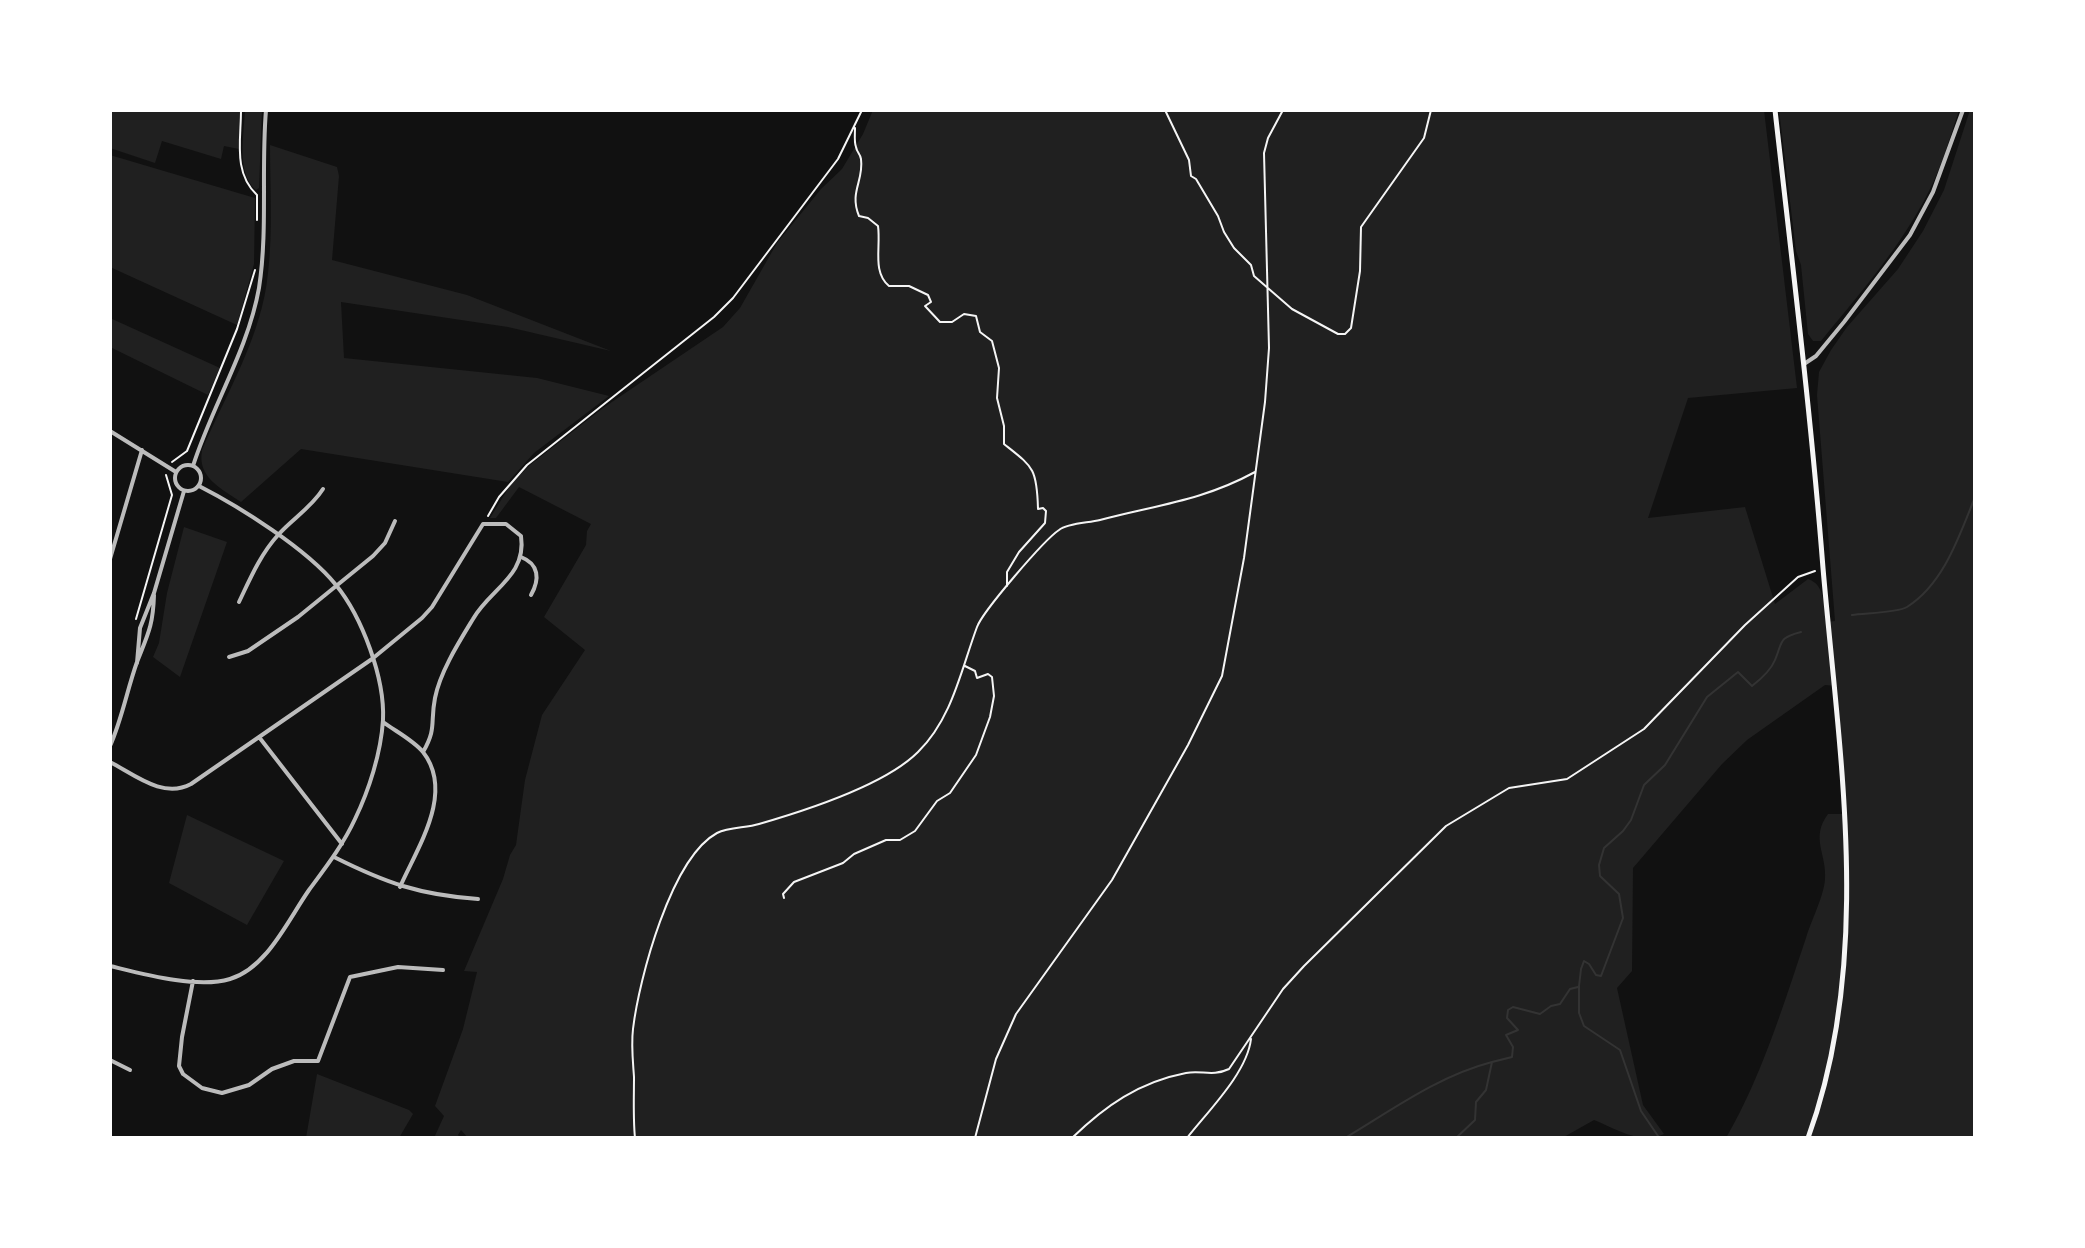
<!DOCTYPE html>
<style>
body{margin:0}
#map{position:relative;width:2085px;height:1248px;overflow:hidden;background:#111;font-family:"Fira Sans Condensed",sans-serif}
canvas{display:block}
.frame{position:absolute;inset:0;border:112px solid #fff;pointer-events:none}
</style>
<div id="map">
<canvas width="2085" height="1248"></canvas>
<div class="frame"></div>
</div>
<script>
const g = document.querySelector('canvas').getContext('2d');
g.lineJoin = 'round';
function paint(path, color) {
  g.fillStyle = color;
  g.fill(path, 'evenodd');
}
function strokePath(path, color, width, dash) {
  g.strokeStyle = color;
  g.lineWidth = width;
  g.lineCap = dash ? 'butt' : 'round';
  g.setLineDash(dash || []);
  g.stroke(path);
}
paint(new Path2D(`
 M110 110H240L239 149 224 146 221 159 162 141 155 163 110 148Z
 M245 110H262L259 188 256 190C236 174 244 134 245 110Z
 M873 110H1764L1797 388 1688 398 1648 518 1745 507 1775 604 1808 579C1826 585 1823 606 1826 622L1835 621 1817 395 1819 372 1831 350 1847 327 1898 269 1923 231 1944 190 1970 110H1975V1138H1726C1762 1076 1783 1006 1806 938 1811 921 1824 896 1825 879 1827 854 1810 838 1828 814H1847L1837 686 1825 685 1747 740 1722 764 1633 868 1632 971 1617 988 1643 1105 1664 1134C1641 1146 1615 1128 1594 1120L1562 1138H468L461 1130 458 1135 461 1138H434L444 1116 435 1106 463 1029 477 972 464 971 503 879 510 855 516 845 525 780 542 715 585 650 544 617 586 545 587 531 591 524 519 487 496 518H490L511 484 530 465 603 408 723 327 740 308 777 243 821 189 842 169 863 134Z
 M1779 110H1959C1950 137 1942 166 1929 191 1901 247 1860 293 1821 341H1813L1808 334 1801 265 1796 251Z
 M270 145 337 167 339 176 332 260 467 295 611 351 508 327 341 302 344 358 537 378 609 396 534 453 508 482 301 449 241 502C221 488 197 478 202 450 226 394 262 336 268 273 273 231 270 187 270 145Z
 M110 155 255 198 254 264 237 325 110 267Z
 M110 318 220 368 208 395 110 347Z
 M184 527 227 542 180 677 153 657 159 643 167 593Z
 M187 815 284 861 247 925 169 883Z
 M317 1074 409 1110 413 1114 399 1138H306Z`), '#202020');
strokePath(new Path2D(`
 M1852 615C1865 613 1897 613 1907 607 1944 584 1960 534 1975 497
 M1658 1136 1641 1111 1620 1050 1584 1026 1579 1013V986L1581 969 1584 961 1589 964 1596 975 1601 976 1623 918 1619 894 1600 876 1599 865 1604 848 1623 831 1631 820 1644 785 1665 765 1707 697 1738 672 1752 686C1761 679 1771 670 1775 660 1783 641 1778 638 1801 632
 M1345 1138C1392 1110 1438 1076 1492 1062
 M1456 1138 1475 1120 1476 1102 1486 1090 1492 1062 1512 1057 1513 1047 1506 1035 1518 1030 1507 1018 1508 1010 1513 1007 1540 1014 1551 1006 1560 1004 1570 989 1578 987`), '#333', 2);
strokePath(new Path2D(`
 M241 110C241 140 233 173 257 195V220
 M1165 110 1189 160 1191 176 1196 179 1218 216 1224 232 1234 248 1251 265 1254 276 1292 309 1338 334H1345L1351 328 1360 271 1361 227 1424 138 1431 110
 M855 128C855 134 854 142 856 147 857 153 860 153 861 159 864 181 849 192 859 216L868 218 878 226C881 247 872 272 889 286H909L928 295 931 302 925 306 940 322H952L964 314 976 316 980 332 992 341 999 368 997 398 1004 426V444C1033 467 1037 468 1038 509L1043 508 1046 511 1045 523 1019 552 1007 572V586
 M172 462 187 451 237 329 255 270
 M488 516 499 497 527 465 714 317 733 298 838 159 862 110
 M136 619 172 495 166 475
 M784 898 783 894 794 882 843 863 854 854 886 840H900L915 831 937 801 950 793 976 755 990 717 994 696 992 677 988 674 977 678 975 671 965 666
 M635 1138C633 1118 634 1098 634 1077 633 1062 631 1045 633 1029 639 979 671 858 717 833 729 827 746 828 759 824 804 811 885 785 918 752 952 719 961 670 977 627 983 611 1044 540 1059 530 1068 523 1088 523 1100 520 1156 505 1202 501 1255 472
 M975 1138 996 1059 1016 1014 1112 880 1188 745 1222 676 1244 558 1265 402 1269 348 1264 153 1268 138 1283 110
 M1072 1138C1105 1106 1139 1082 1186 1073 1202 1070 1212 1077 1229 1069L1283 989 1304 966 1446 826 1509 788 1567 779 1644 729 1745 625 1798 577 1815 571
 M1187 1138C1208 1111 1247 1073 1251 1039`), '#f5f5f5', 2);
strokePath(new Path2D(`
 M110 431 176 472
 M521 557C539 564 540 579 531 595
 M110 559 142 450
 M239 602C250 579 260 555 278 535 292 519 311 508 323 489
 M229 657 248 651 298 617 373 556 385 543 395 521
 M383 722C395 731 413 740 423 752 455 793 417 848 400 887
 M259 737 342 844
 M110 762C135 775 163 799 191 784L372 659 422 618 432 607 483 524H506L521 536C527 576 490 589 473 619 459 642 440 672 435 698 430 723 437 728 423 752
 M334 857C386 883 420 895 478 899
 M110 966C143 974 197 989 230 979 267 968 288 920 309 890 326 867 343 845 355 819 369 790 381 753 383 720 385 678 362 617 336 585 307 549 240 507 199 486
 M193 981 182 1037 179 1066 183 1074 202 1088 222 1093 249 1085 272 1069 294 1061H318L350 977 398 967 443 970
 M110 1060 130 1070`), '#bcbcbc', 4);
strokePath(new Path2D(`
 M1804 364 1816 356 1844 322 1910 235 1933 192 1963 110
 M175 478a13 13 0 1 1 26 0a13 13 0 1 1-26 0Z
 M193 466C212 406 248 350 259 288 268 230 261 169 266 110
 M137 663 140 628 154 593 184 491
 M110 746C122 719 127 690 137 662 148 634 153 626 154 595`), '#bcbcbc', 4);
strokePath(new Path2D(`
 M1775 110C1792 262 1811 415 1823 568 1839 755 1874 957 1808 1138`), '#f5f5f5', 5);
</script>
